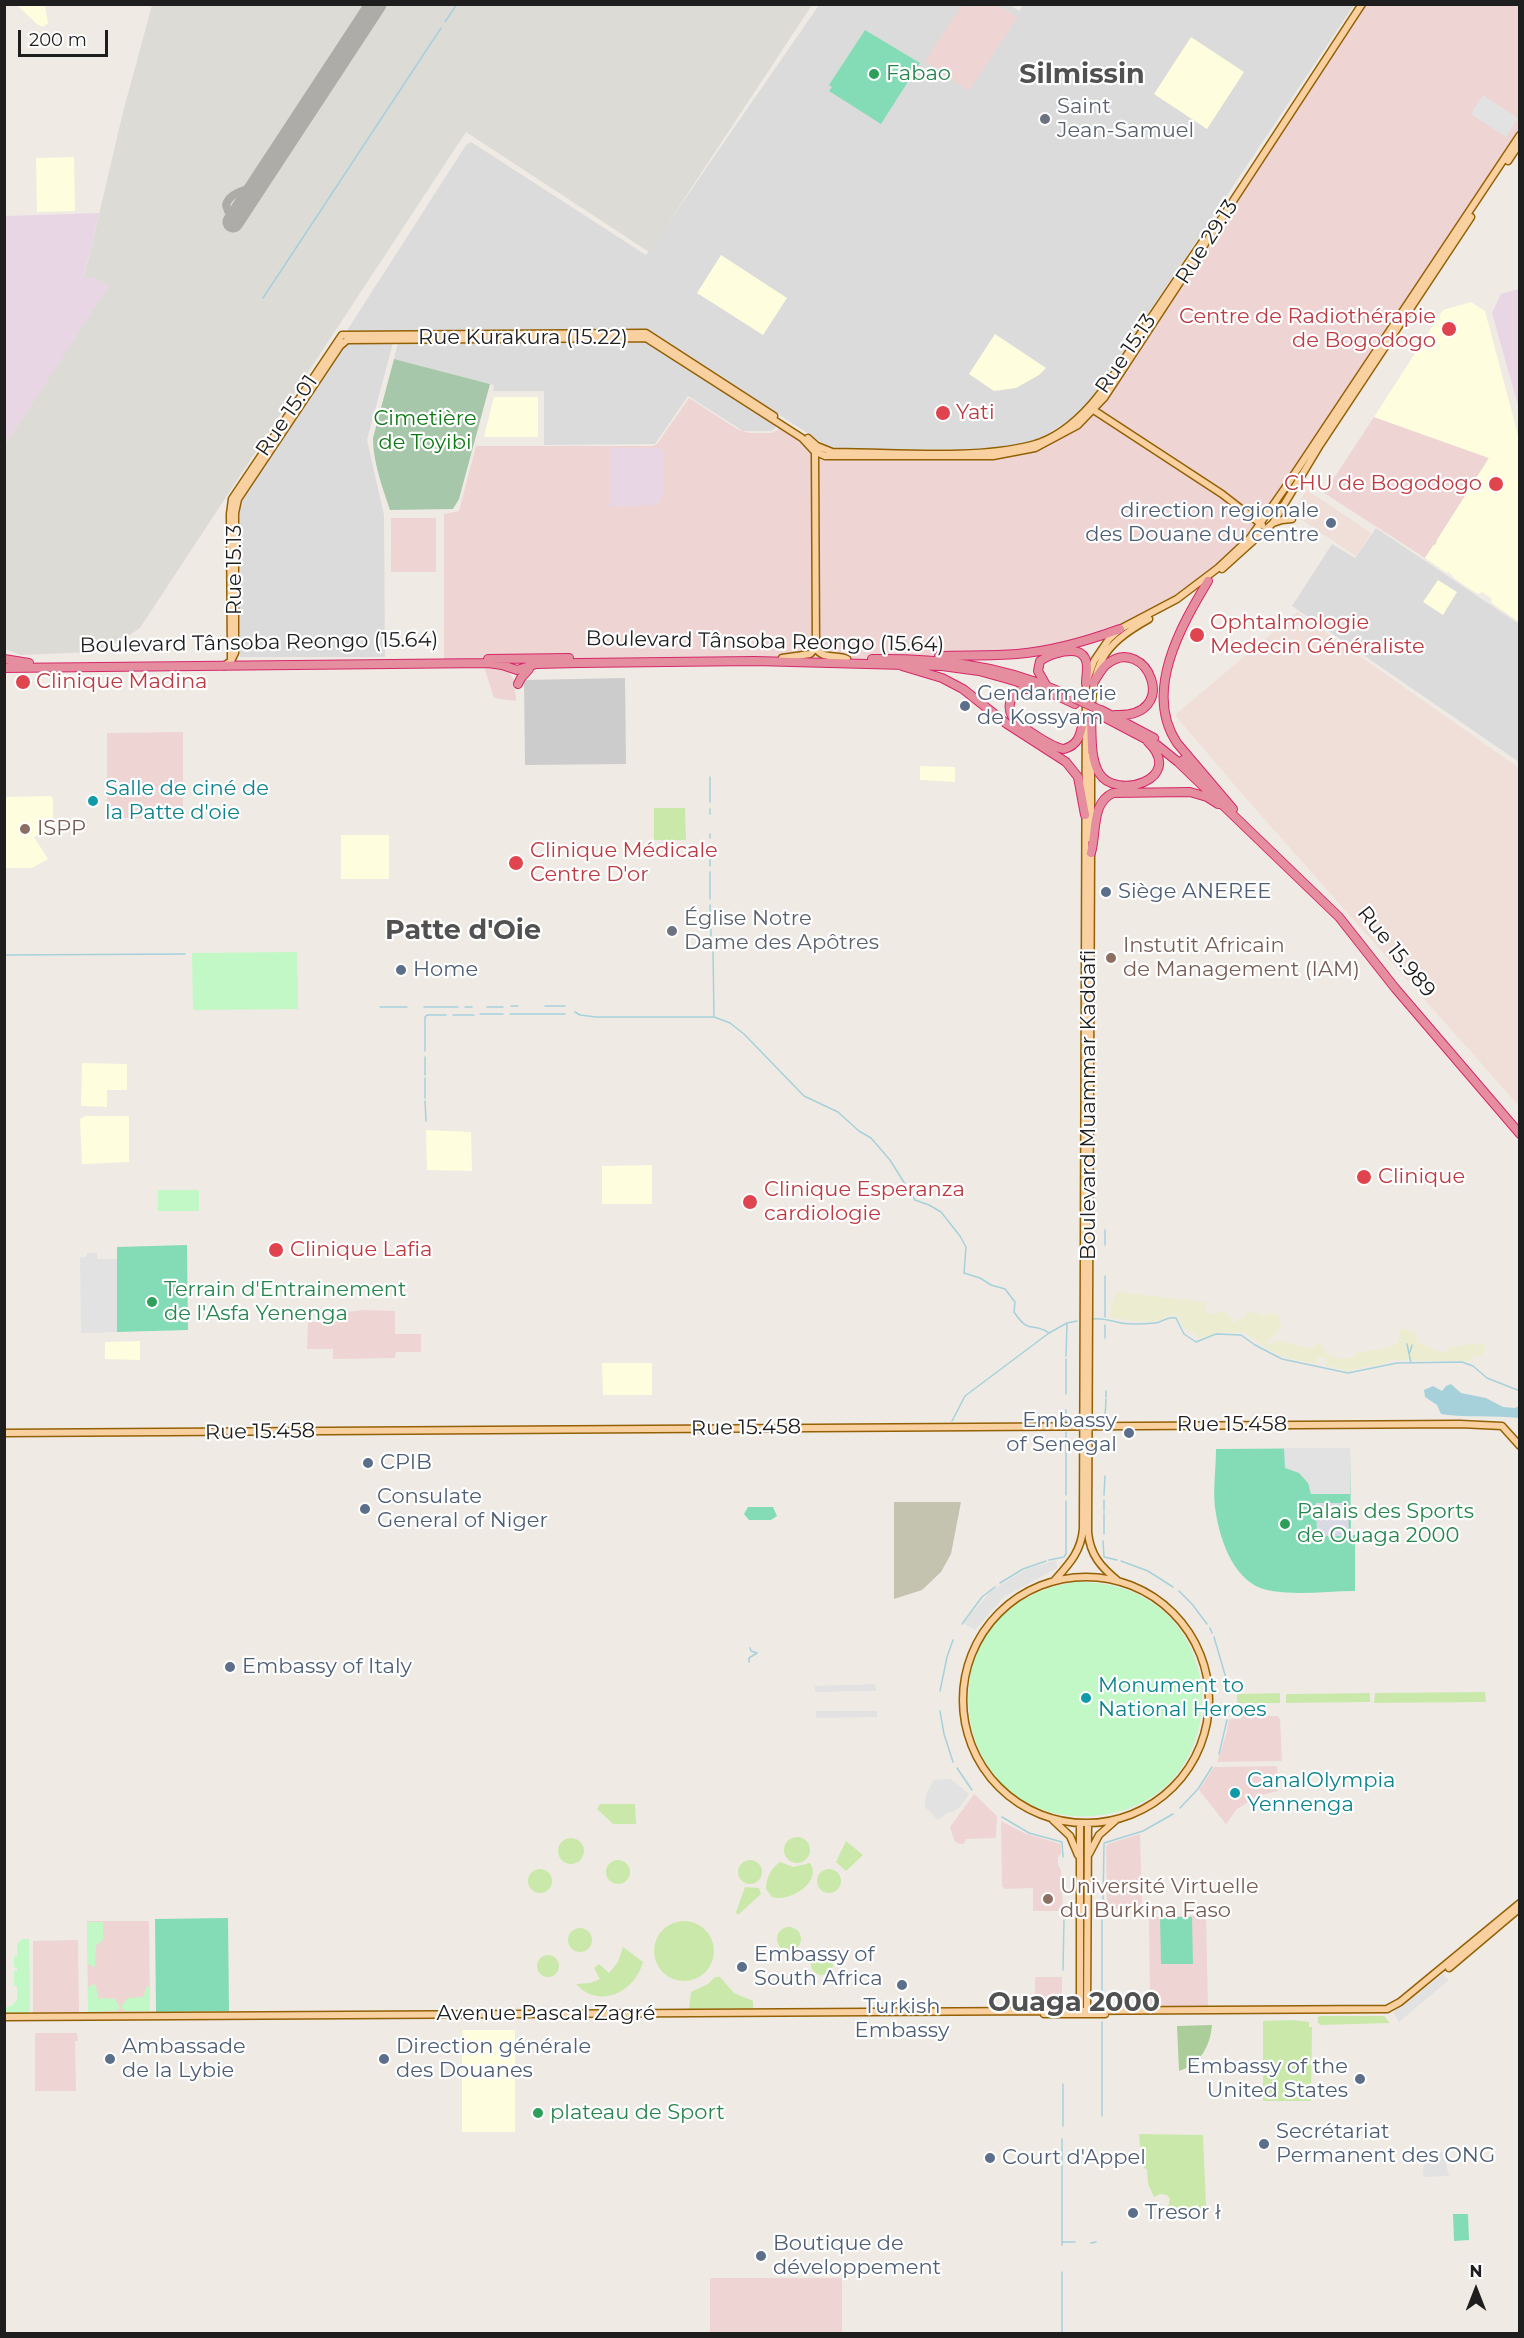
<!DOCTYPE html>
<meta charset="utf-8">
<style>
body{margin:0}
#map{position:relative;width:1524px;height:2338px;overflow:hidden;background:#efebe4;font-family:Montserrat,sans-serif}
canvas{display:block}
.frame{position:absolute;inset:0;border:6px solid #1e1e1e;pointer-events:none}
.north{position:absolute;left:1446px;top:2260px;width:60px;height:60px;-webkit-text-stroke:4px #fff;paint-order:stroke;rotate:0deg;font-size:16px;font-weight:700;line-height:24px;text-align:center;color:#1e1e1e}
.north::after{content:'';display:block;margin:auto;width:21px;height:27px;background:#1e1e1e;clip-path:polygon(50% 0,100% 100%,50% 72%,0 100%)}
.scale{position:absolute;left:18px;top:30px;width:90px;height:27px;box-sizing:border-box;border:3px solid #1e1e1e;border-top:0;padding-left:8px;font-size:18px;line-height:21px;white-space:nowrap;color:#1e1e1e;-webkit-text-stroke:4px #fff;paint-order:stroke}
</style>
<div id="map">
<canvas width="1524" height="2338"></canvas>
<div class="frame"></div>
<div class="north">N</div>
<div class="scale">200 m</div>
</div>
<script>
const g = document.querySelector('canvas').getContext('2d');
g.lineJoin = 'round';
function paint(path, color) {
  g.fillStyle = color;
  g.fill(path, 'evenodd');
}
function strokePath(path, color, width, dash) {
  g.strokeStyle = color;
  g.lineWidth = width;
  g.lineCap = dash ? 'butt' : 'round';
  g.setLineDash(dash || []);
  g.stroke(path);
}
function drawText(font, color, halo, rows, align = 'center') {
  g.font = font + ' Montserrat,sans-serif';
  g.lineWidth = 4.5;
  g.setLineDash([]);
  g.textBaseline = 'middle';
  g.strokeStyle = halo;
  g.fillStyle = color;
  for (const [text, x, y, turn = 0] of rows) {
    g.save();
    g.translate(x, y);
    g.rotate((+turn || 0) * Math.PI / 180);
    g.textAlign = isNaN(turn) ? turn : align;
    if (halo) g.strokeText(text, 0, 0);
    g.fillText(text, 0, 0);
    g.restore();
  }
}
paint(new Path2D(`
 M1009 4 1019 11 1024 4 1354 5 1093 396 1073 418 1032 443 986 449H835L827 446 651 331 346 332 466 145 471 142 646 255 819 5Z
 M646 340 777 426 772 431H743L688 396 655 444 544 445V391H493L494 385 394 359 398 343Z
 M393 343 367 440 384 515 385 657H240V504L345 344Z
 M1376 528 1519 624V762L1292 606 1332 544 1355 558Z`), '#dcdbdb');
paint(new Path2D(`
 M962 5H997L1018 17 969 91 925 61Z
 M1362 5H1519V136L1392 328 1373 347 1315 442 1250 538 1197 585 1120 629 1053 649 894 659H444V514L459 511 476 446H653L657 444 689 398 737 429 749 433H771L776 431 782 425 825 456 1035 448 1094 410Z
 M1374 417 1489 458 1437 540 1436 545H1433L1425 558 1324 493Z
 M391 518H436V572H391Z
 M484 667 502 668 509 672 514 680 516 701 494 698Z
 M183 732V817L150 819 107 817V733Z
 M362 1310 395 1311V1334H421V1352H396L395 1358 333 1359V1349H307L308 1322H334L335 1314Z
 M1241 1710H1263L1269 1716H1277L1280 1719 1282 1761 1217 1762 1226 1735 1229 1719H1241Z
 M1277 1766 1278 1791 1257 1796 1247 1803 1237 1809 1226 1824 1199 1790 1214 1767Z
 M974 1794 997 1816 996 1838 966 1839 964 1844H960L955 1842 950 1827Z
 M1001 1821 1024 1833 1061 1844V1854L1058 1857V1865L1061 1870 1063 1911H1033V1888L1005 1889 1002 1886Z
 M1140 1834 1142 1906 1141 1908 1107 1909 1106 1847 1107 1844Z
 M1206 1915 1208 2006H1150L1149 1917Z
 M87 1921H149L150 2011 88 2012Z
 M78 1940 79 2012 33 2013V1941Z
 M1035 1977H1062V2003L1059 2006 1038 2007 1035 2005Z
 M35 2033H77L78 2041H75L76 2091H35Z
 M710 2278H842V2333H710Z`), '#efd4d4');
paint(new Path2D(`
 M99 213 84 277H92L110 286 5 445V216Z
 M1519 289H1520L1519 409 1492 313 1501 294Z
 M660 448 663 453V496L657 505 610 507 609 448Z`), '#e8d6e5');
paint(new Path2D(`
 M17 5H45L48 23 43 27 37 24Z
 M1191 37 1244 72 1207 129 1154 94Z
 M74 157 75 211 37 212 36 158Z
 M721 255 787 298 763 335 697 293Z
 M1471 302 1485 311 1519 439V622L1492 603 1491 598 1482 592 1478 594 1455 579 1449 572 1447 573 1425 558 1434 545 1436 544 1437 540 1489 458 1374 417 1443 310Z
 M995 334 1046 368 1039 375 1016 388 994 391 969 374Z
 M494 397H538V437H484Z
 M1438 580 1457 592 1443 615 1423 602Z
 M920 766 955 767V782L920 780Z
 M51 796 53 799V825L34 837 48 859 32 868H5V797Z
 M341 835H389V879H341Z
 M82 1063 127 1064V1090H107V1107L81 1106Z
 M85 1116H129V1162L82 1164 80 1119Z
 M426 1130 471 1132 472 1171 427 1170Z
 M652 1165V1204H602V1166Z
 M140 1341V1360L105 1359V1342Z
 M602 1363H652V1395H603Z
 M462 2030H515V2132H462Z`), '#fefdde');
paint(new Path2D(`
 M625 678 626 764 525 765 524 680Z`), '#ccc');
paint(new Path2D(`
 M1307 490 1371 533 1356 556 1291 513Z
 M1297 612 1519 768V1106L1243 795 1175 715Z`), '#f0ded8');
paint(new Path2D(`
 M152 5H812L649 252 466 132 140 628 127 637 94 652 21 655 5 649V445L109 286 92 277 84 278 123 112Z`), '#dddbd6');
paint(new Path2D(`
 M894 1502H961L951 1554 941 1572 922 1590 894 1599Z`), '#c3c3b0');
paint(new Path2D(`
 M1117 1292 1206 1302 1205 1312 1215 1314 1219 1312H1224L1231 1318V1322L1236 1323 1237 1318 1244 1319 1247 1312 1260 1314 1264 1318 1266 1313 1279 1315 1281 1328 1268 1342 1270 1344 1278 1340 1308 1348 1315 1347 1317 1342 1323 1346 1327 1354 1340 1359 1354 1357 1355 1353 1387 1348 1398 1342 1400 1328 1416 1333 1417 1342 1433 1348 1435 1351 1447 1352 1449 1347 1472 1344H1484L1486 1349 1481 1356H1473L1471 1361 1392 1360 1376 1366H1367L1348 1371 1327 1366 1325 1358 1317 1357V1364L1286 1358 1269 1350 1246 1333 1218 1332 1202 1339 1183 1327 1179 1317 1172 1314 1161 1320 1146 1322 1112 1318 1110 1316 1111 1305Z`), '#ecedd0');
paint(new Path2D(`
 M654 808H685L686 840H654Z
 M1280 1693V1703H1237V1694Z
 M1370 1693V1702L1286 1703V1694Z
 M1375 1693 1485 1692 1486 1702 1374 1703Z
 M600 1804H635L636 1824H613L597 1809Z
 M784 1850a13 13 0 1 1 26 0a13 13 0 1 1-26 0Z
 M558 1851a13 13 0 1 1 26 0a13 13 0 1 1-26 0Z
 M846 1841 863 1855 846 1871 836 1862Z
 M606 1872a12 12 0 1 1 24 0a12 12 0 1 1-24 0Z
 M738 1872a12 12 0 1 1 24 0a12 12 0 1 1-24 0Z
 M780 1862 793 1867 810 1863C823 1882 789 1903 772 1897L766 1889C766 1878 771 1868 780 1862Z
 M528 1881a12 12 0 1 1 24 0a12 12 0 1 1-24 0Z
 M817 1881a12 12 0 1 1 24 0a12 12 0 1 1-24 0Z
 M745 1887 759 1888 761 1894 738 1915 736 1912Z
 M654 1951a30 30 0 1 1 60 0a30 30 0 1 1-60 0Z
 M777 1939a12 12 0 1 1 24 0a12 12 0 1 1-24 0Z
 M568 1940a12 12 0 1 1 24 0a12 12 0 1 1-24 0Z
 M623 1947 643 1962C635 1992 599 2010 576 1984L590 1983 600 1979 594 1968 599 1964 609 1973 618 1962Z
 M811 1964a11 11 0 1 1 22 0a11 11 0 1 1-22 0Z
 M537 1966a11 11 0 1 1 22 0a11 11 0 1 1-22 0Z
 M715 1977H720L734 1993 753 2001V2008L689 2009 691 1992 708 1984Z
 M1320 2016H1384L1390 2023 1321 2025 1318 2023V2017Z
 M1292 2020 1309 2022V2027H1312L1311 2101H1263V2021Z
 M1139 2134 1203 2135 1206 2206 1203 2214H1198V2204L1191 2209H1178L1177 2214 1173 2215 1172 2208 1168 2207 1170 2199 1167 2195 1160 2194 1154 2197 1148 2184 1147 2170 1142 2165Z`), '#cbe8ab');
paint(new Path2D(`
 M1212 2025C1210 2047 1200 2064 1179 2071L1177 2026Z`), '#aacd9a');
paint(new Path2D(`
 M394 359 490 384 459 499 453 509 390 510C382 486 373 462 373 438Z`), '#a6c7aa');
paint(new Path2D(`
 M297 952 298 1009 193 1010 192 953Z
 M158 1190H199V1211H158Z
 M1077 1582C1238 1580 1244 1805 1093 1816 945 1827 916 1602 1077 1582Z
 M87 1922H103V1940L96 1945 95 1967 88 1964Z
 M22 1939H29L30 2011 26 2013H5V2008L11 2006 17 2000V1986H14V1971H17V1968L14 1967V1957L17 1956V1944Z
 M92 1984 96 1986 98 1998 115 1999 120 2008 116 2011 88 2012V1988Z
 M147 1986 150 1987V2011H126L122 2009V2005L128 1998 143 1997Z`), '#c2f8c5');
paint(new Path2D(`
 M865 30 920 63 881 124 829 91 832 87 829 85Z
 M187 1245 188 1330 117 1332V1247Z
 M1350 1448 1351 1535H1355V1591C1327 1591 1295 1596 1267 1590 1235 1583 1221 1543 1216 1514 1212 1494 1216 1470 1216 1449Z
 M748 1507H773L777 1516 771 1520H749L744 1514Z
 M1160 1917H1192L1193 1964H1161Z
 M228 1918 229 2011 156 2012 155 1919Z
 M1453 2214H1468L1469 2240 1454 2241Z`), '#84dcb7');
paint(new Path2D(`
 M1483 95 1518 118 1506 137 1471 114Z
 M87 1253H97V1259H117V1332L81 1333 80 1257H86Z
 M1284 1448H1350V1494H1311L1308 1483 1299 1473 1285 1468Z
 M1056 1560 1057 1568 1004 1597 975 1630 963 1623 992 1590 1027 1569Z
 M875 1684 876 1691 815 1692V1686Z
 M816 1711H877V1717L816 1718Z
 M951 1779 969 1794 960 1807 953 1812H948L938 1820 925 1807 926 1794 934 1780Z
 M1443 1974 1449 1980 1399 2022 1393 2012Z
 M1424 2152H1443L1449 2176 1423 2177Z`), '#e2e2e2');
paint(new Path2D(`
 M1316 1503H1348L1349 1536H1317Z`), '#d9d9e4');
paint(new Path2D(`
 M1451 1384 1461 1393 1486 1398 1503 1407 1515 1408 1519 1406V1418C1493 1415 1467 1418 1441 1414L1437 1405 1425 1397 1424 1390 1433 1386 1442 1391 1446 1386Z`), '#a6d1db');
strokePath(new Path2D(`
 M445 22 457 4
 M263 298 441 28
 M710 802V777
 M710 814V809
 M710 838V834
 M710 845V866
 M710 872V899
 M710 905 711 936
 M713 952 714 1017
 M4 955 185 954
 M511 1006H518
 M545 1006H565
 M380 1007H407
 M424 1007H458
 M465 1007H472
 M487 1007H503
 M575 1012 580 1015 596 1017H714L730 1023 744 1034 804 1096 838 1112 859 1131 871 1138 890 1160 915 1200 929 1205 941 1212 960 1236 966 1247 964 1273 980 1278 991 1285 1005 1289 1015 1302 1014 1312C1030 1336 1032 1321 1049 1333
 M480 1014H503
 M510 1014H565
 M453 1015H474
 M425 1051V1017L427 1015H446
 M425 1057V1075
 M425 1078V1098
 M425 1101 426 1121
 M1105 1230V1245
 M1105 1276V1317
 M1093 1319C1104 1318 1111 1321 1121 1323 1132 1325 1144 1324 1155 1323 1164 1322 1166 1316 1176 1318L1184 1334 1196 1342 1216 1334 1241 1335 1255 1345 1282 1359 1348 1373 1397 1363 1462 1362 1473 1366 1487 1378 1520 1391
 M1105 1325V1338
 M1407 1344 1411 1363
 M1410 1352 1412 1345
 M1066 1356 1067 1324
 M1066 1359V1394
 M1106 1397V1391
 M1066 1410V1423
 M1105 1417 1106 1399
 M952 1421 965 1396 1049 1333 1067 1323 1077 1321
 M1066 1495V1432
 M1104 1495 1105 1476
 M1104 1511V1500
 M1104 1534V1513
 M1103 1541 1104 1557 1117 1560
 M1049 1560 1064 1557 1066 1554V1501
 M1121 1561 1148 1571 1173 1587
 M1000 1583 1023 1569 1046 1561
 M1179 1591 1192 1604 1207 1624
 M962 1624 982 1597 995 1587
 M1210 1628 1212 1633
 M1214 1637 1226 1678
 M749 1662V1658L757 1653 751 1651 750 1648
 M940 1691 947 1657 953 1640
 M1228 1710V1712
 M940 1711 944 1734 953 1762
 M1219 1754 1227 1720
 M957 1768 972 1790
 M1180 1808 1198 1789 1212 1767
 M1002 1817 1029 1833 1062 1842 1063 1857
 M1103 1908 1104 1843 1143 1831 1173 1814
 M1063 1970 1064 1920
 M1102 2006V1916
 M1102 2116V2022
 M1063 2126V2084
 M1063 2242H1075
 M1091 2243 1096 2242
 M1062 2245V2139
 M1062 2334V2272`), '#a6d1db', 1.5);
strokePath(new Path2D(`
 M249 197C251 207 247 213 237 216L228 211 226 205C230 190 249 192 260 181`), '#aeaca8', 8);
strokePath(new Path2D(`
 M233 222 376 4`), '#aeaca8', 21);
const major = new Path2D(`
 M1508 161 1520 143
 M1092 409 1222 494 1262 525
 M808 438 817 446 832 452C892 452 974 460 1032 445 1084 431 1117 370 1144 328 1164 299 1183 270 1203 241
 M815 451 816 648
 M1273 523 1282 520 1292 519
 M1222 569 1273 523 1320 445 1471 217
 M816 648C822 660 837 654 847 659
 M782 658 810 654 816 648
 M231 659 230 514 232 499 342 335 646 333 774 416
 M224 666 231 661 235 653V513L238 499 340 346 347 340 646 338 802 438 814 451 825 456H993L1035 448 1078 425 1104 398 1362 4
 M1091 719C1093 664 1101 646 1149 619
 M1091 839V756
 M1091 849 1088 1532C1090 1555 1101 1567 1118 1581
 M4 1433 1460 1424 1502 1426 1520 1446
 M963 1700a123 123 0 1 1 246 0a123 123 0 1 1-246 0Z
 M1054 1581C1069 1564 1081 1552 1083 1529L1086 683 1094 661 1109 639 1120 629 1177 599 1218 568 1250 538 1285 488 1520 135
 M1053 1820 1070 1836 1078 1855
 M1089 1854 1099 1835 1116 1820
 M1449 1968 1520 1908
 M1080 2011V1823
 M1087 2013 1088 1823
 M1044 2014H1105
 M4 2017 1387 2009 1400 2002 1520 1903`);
const highway = new Path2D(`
 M1208 581C1181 626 1143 692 1177 743L1233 809
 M939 656C965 655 991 656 1017 654 1052 651 1087 641 1120 629
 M4 659 29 663
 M488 659 569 658
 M872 659C935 658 997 664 1056 690
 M902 666 942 678 963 689 1007 724 1066 762 1078 777 1085 815
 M4 668 488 663 502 665 517 670 536 664 579 663 755 661 942 666 979 671 1008 679 1047 691 1075 704
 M1093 683C1098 676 1101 669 1107 664 1146 633 1183 718 1115 715
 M518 684 521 678 529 669
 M1046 685 1038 671 1040 661C1050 654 1078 644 1085 658 1089 665 1086 675 1086 683
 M1033 689C1026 688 1020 689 1015 694 1009 700 1008 709 1012 716 1019 726 1053 748 1064 749 1082 744 1080 730 1085 715
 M1101 710 1154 738
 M1100 715 1157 745 1178 762 1339 917 1395 988 1520 1134
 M1091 717C1092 734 1090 758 1099 773 1116 801 1186 779 1148 742
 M1183 760 1203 778
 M1091 853C1097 832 1091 803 1113 793L1190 792 1207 797 1218 804`);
strokePath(major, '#946004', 9);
strokePath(highway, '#d62869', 10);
strokePath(major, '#f9d09f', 6);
strokePath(highway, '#e48ea0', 8);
const highwayBridge = new Path2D(`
 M1074 698 1100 710`);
strokePath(highwayBridge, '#d62869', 10, []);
strokePath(highwayBridge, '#e48ea0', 8);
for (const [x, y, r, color] of [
 [874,74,6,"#2e9e5b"],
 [1045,119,6,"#6b7280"],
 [1449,329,8,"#e0444e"],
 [943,413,8,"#e0444e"],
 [1496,484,8,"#e0444e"],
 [1331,523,6,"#5c6f8a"],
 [1197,635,8,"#e0444e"],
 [23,682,8,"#e0444e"],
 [965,706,6,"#5c6f8a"],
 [93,801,6,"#0f9aa8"],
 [25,829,6,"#8d6e63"],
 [516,863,8,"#e0444e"],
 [1106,892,6,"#5c6f8a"],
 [672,931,6,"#6b7280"],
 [1111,958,6,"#8d6e63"],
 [401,970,6,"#5c6f8a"],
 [1364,1177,8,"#e0444e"],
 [750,1202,8,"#e0444e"],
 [276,1250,8,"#e0444e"],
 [152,1302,6,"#2e9e5b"],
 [1129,1433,6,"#5c6f8a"],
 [368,1463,6,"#5c6f8a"],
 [365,1509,6,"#5c6f8a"],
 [1285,1524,6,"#2e9e5b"],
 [230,1667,6,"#5c6f8a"],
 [1086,1698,6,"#0f9aa8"],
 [1235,1793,6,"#0f9aa8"],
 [1048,1899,6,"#8d6e63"],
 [742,1967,6,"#5c6f8a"],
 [902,1985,6,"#5c6f8a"],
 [110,2059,6,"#5c6f8a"],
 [384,2059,6,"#5c6f8a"],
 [1360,2079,6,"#5c6f8a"],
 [538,2113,6,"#2e9e5b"],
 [1264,2144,6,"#5c6f8a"],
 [990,2158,6,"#5c6f8a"],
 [1133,2213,6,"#5c6f8a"],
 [761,2256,6,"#5c6f8a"]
]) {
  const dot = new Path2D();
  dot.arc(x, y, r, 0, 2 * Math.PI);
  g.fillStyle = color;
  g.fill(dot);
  strokePath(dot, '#fff', 2);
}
drawText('21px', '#27864d', '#fff', [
 ["Fabao",886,74],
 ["Terrain d'Entrainement",164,1290],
 ["de l'Asfa Yenenga",164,1314],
 ["Palais des Sports",1297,1512],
 ["de Ouaga 2000",1297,1536],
 ["plateau de Sport",550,2113]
], 'left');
drawText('21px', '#5b616d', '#fff', [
 ["Saint",1057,107],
 ["Jean-Samuel",1057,131],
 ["Église Notre",684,919],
 ["Dame des Apôtres",684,943]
], 'left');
drawText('21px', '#1e1e1e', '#fff', [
 ["Rue 29.13",1207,242,-57],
 ["Rue Kurakura (15.22)",523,338],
 ["Rue 15.13",1126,354,-56],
 ["Rue 15.01",287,416,-56],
 ["Rue 15.13",235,570,-90],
 ["Boulevard Tânsoba Reongo (15.64)",765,642,1],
 ["Boulevard Tânsoba Reongo (15.64)",259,643,-1],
 ["Rue 15.989",1396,952,51],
 ["Boulevard Muammar Kaddafi",1089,1105,-90],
 ["Rue 15.458",1232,1425],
 ["Rue 15.458",746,1428,-1],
 ["Rue 15.458",260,1432,-1],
 ["Avenue Pascal Zagré",546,2014]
]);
drawText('21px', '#be3a42', '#fff', [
 ["Centre de Radiothérapie",1436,317,"right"],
 ["de Bogodogo",1436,341,"right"],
 ["Yati",956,413],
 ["CHU de Bogodogo",1482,484,"right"],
 ["Ophtalmologie",1210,623],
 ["Medecin Généraliste",1210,647],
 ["Clinique Madina",36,682],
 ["Clinique Médicale",530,851],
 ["Centre D'or",530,875],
 ["Clinique",1378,1177],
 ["Clinique Esperanza",764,1190],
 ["cardiologie",764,1214],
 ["Clinique Lafia",290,1250]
], 'left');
drawText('21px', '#0e7a14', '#fff', [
 ["Cimetière",425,419],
 ["de Toyibi",425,443]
]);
drawText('21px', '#4e5e75', '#fff', [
 ["direction regionale",1319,511,"right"],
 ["des Douane du centre",1319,535,"right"],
 ["Gendarmerie",977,694],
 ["de Kossyam",977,718],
 ["Siège ANEREE",1118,892],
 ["Home",413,970],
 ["Embassy",1117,1421,"right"],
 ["of Senegal",1117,1445,"right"],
 ["CPIB",380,1463],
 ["Consulate",377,1497],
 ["General of Niger",377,1521],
 ["Embassy of Italy",242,1667],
 ["Embassy of",754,1955],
 ["South Africa",754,1979],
 ["Turkish",902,2007,"center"],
 ["Embassy",902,2031,"center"],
 ["Ambassade",122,2047],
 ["de la Lybie",122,2071],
 ["Direction générale",396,2047],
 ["des Douanes",396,2071],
 ["Embassy of the",1348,2067,"right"],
 ["United States",1348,2091,"right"],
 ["Secrétariat",1276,2132],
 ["Permanent des ONG",1276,2156],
 ["Court d'Appel",1002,2158],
 ["Tresor ł",1145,2213],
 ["Boutique de",773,2244],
 ["développement",773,2268]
], 'left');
drawText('21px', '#0d838f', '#fff', [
 ["Salle de ciné de",105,789],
 ["la Patte d'oie",105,813],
 ["Monument to",1098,1686],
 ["National Heroes",1098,1710],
 ["CanalOlympia",1247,1781],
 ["Yennenga",1247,1805]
], 'left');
drawText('21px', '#785e54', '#fff', [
 ["ISPP",37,829],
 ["Instutit Africain",1123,946],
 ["de Management (IAM)",1123,970],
 ["Université Virtuelle",1060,1887],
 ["du Burkina Faso",1060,1911]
], 'left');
drawText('bold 27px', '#515151', '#fff', [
 ["Silmissin",1082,75],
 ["Patte d'Oie",463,931],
 ["Ouaga 2000",1074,2003]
]);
</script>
